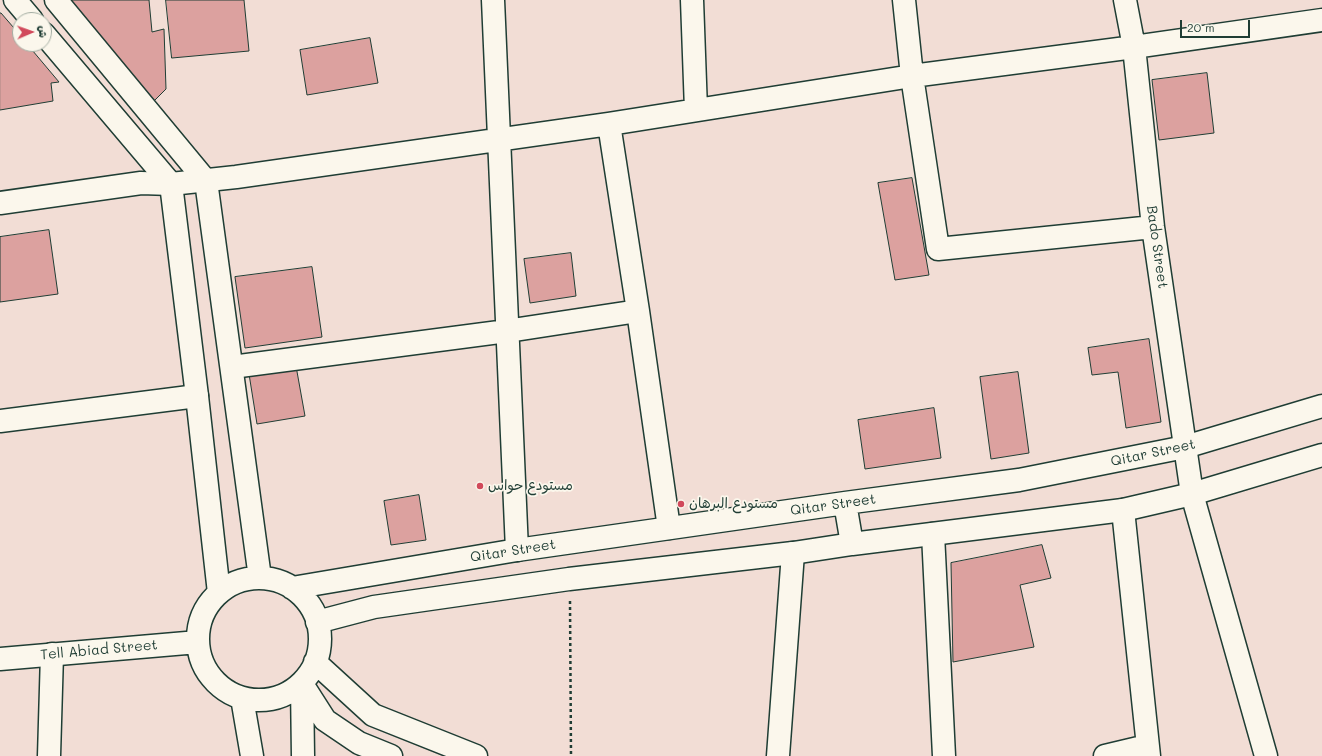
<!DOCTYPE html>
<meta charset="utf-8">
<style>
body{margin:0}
#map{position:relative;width:1322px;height:756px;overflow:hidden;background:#f2ddd5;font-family:Mali,"Playpen Sans Arabic",sans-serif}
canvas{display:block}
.north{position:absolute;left:12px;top:12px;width:40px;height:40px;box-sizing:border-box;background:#fbf7ec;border:1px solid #a3ada2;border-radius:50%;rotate:88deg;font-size:11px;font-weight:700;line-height:16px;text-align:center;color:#1f3d34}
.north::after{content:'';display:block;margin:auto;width:14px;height:18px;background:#d1495b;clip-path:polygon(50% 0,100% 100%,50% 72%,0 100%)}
.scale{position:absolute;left:1180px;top:20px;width:70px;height:18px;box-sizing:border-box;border:2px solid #1f3d34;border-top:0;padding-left:5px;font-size:12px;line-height:14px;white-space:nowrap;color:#1f3d34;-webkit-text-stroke:3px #fbf7ec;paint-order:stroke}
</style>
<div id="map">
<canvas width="1322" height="756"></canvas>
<div class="north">ش</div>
<div class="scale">20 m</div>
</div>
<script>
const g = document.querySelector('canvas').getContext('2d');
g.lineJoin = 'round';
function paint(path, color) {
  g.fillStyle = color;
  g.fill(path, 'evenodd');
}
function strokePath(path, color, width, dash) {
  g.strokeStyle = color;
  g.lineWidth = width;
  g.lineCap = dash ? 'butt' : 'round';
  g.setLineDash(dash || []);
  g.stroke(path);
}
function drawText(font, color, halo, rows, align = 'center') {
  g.font = font + ' Mali,"Playpen Sans Arabic",sans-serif';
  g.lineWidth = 3.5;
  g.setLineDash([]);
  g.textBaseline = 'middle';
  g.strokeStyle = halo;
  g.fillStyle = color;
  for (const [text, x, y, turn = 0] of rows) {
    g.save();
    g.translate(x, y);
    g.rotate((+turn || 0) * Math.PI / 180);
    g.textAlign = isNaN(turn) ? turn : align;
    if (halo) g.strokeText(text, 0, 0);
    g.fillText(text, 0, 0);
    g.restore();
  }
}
const building = new Path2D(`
 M68 0H149L152 32 164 29 166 89 154 101Z
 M166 0H244L249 51 172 58Z
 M0 13H1L20 35V44H27L59 82 51 83 53 101 0 110Z
 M370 38 378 83 307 95 300 50Z
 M1207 73 1214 133 1159 140 1152 80Z
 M912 178 929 275 895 280 878 183Z
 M49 230 58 294 0 302V237Z
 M571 253 576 296 530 303 524 259Z
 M312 267 322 337 245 348 235 277Z
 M1149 339 1161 422 1126 428 1118 372 1092 375 1088 348Z
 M296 366 305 416 257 424 249 374Z
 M1018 372 1029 453 991 459 980 377Z
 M934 408 941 458 865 469 858 420Z
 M419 495 426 540 391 545 384 501Z
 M1042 545 1051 578 1020 585 1034 647 953 662 951 563Z`);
paint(building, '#dca19f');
strokePath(building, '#1f3d34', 1);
const minor = new Path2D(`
 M493 0 517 550
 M692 0 696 110
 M904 0 912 76 938 249 1153 227
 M1125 0 1134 47 1153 227 1192 494 1266 756
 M609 124 638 311 669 528
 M0 203 141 183 171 184 236 177 609 124 912 76 1134 47 1322 20
 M232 367 507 331 638 311
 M0 421 197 396
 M1123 510 1149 756
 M933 534 944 756
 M49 756 52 654
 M778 756 793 553
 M1105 756 1147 746`);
const major = new Path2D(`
 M15 0 32 20
 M56 0 206 181 260 578
 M44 34 171 184 197 396 219 593
 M845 503 852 544
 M198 639a61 61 0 1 1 122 0a61 61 0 1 1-122 0Z
 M292 588 517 550 845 503 1019 480 1185 447 1322 406
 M317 622 374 607 569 579 793 553 852 544 1123 510 1192 494 1322 455
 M0 659 198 642
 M315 662 373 715 476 756
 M302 684 325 720 359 743 391 756
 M302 685 303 756
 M242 698 252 756`);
strokePath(minor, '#1f3d34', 25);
strokePath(major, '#1f3d34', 25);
strokePath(new Path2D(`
 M570 601 571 756`), '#1f3d34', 2.5, [3, 3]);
strokePath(minor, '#fbf7ec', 22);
strokePath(major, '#fbf7ec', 22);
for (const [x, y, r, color] of [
 [480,486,4,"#d1495b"],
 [681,504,4,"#d1495b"]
]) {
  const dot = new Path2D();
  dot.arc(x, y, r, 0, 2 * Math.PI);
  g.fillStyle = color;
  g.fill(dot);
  strokePath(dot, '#fbf7ec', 1.5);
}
drawText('14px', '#1f3d34', '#fbf7ec', [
 ["Bado Street",1157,247,82],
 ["Qitar Street",1153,453,-12],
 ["Qitar Street",833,505,-8],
 ["Qitar Street",513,551,-9],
 ["Tell Abiad Street",99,650,-5]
]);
drawText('14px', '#1f3d34', '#fbf7ec', [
 ["مستودع حواس",488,486],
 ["مستودع البرهان",689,504]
], 'left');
</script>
